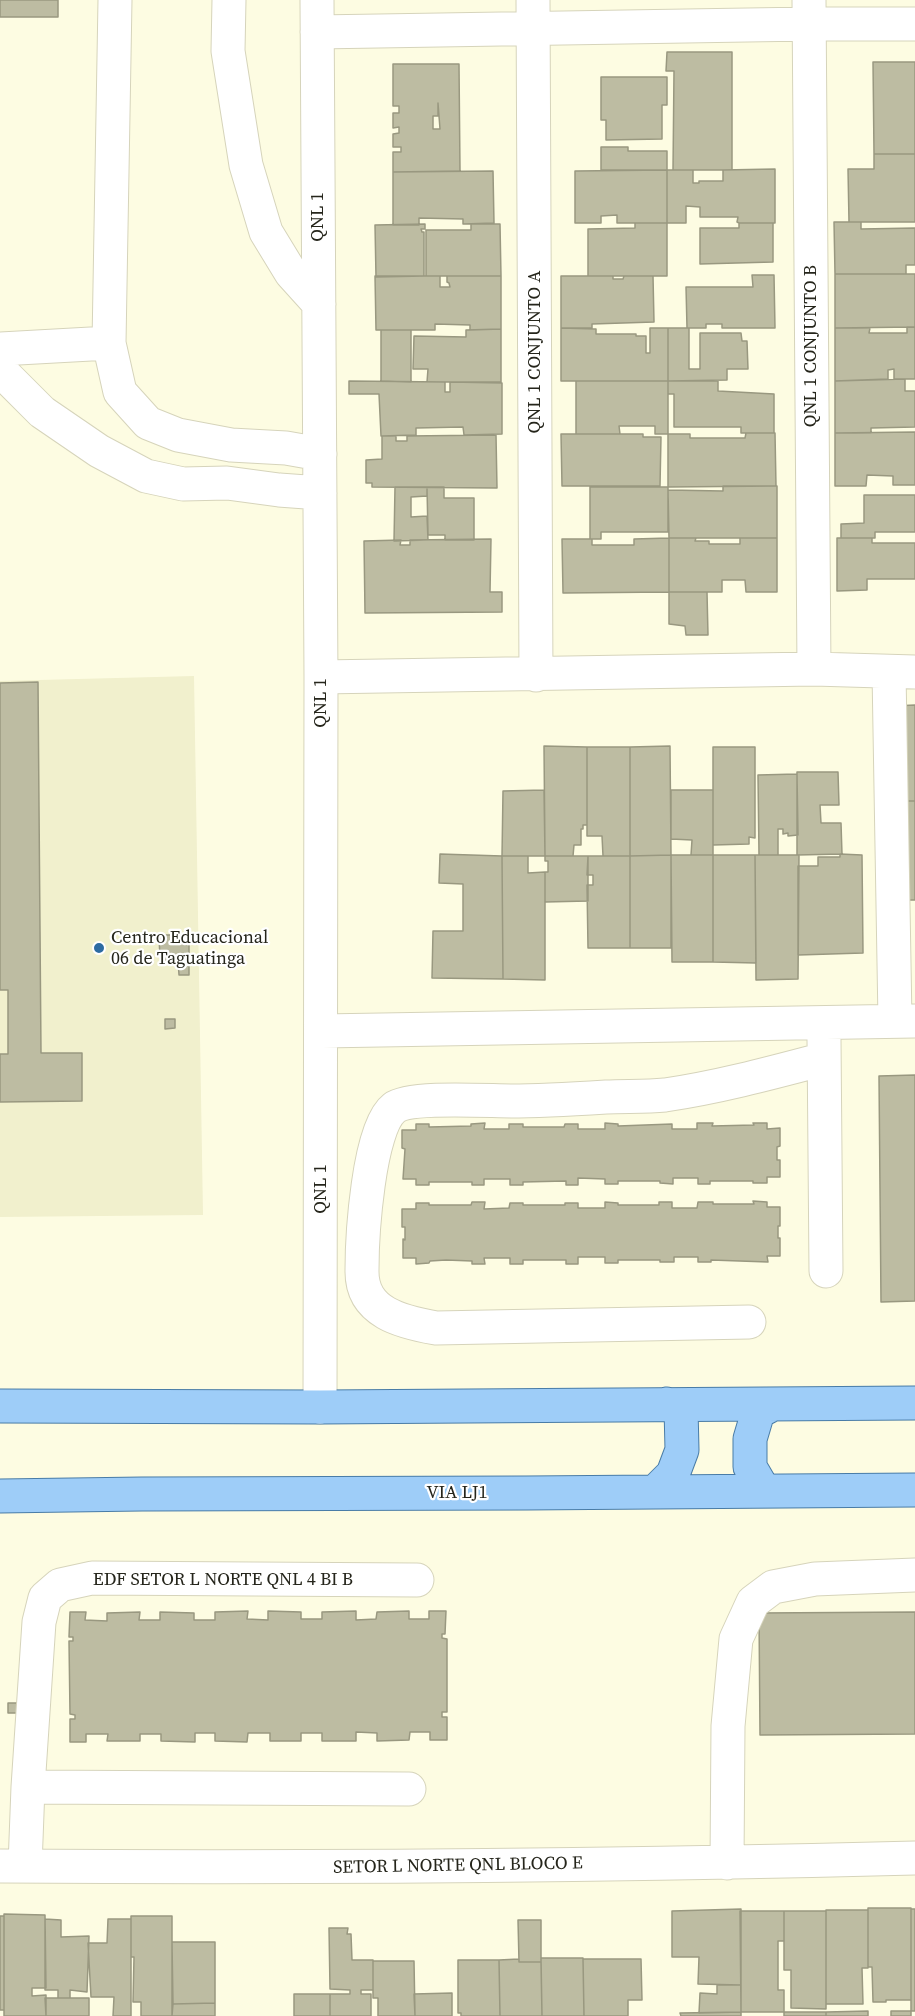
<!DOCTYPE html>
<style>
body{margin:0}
canvas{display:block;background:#fdfce2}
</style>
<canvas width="915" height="2016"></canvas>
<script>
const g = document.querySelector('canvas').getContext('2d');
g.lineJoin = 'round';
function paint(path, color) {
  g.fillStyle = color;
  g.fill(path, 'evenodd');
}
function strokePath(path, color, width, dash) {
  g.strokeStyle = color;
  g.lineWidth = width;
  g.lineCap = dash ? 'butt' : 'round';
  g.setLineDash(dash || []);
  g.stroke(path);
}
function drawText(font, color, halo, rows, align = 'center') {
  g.font = font + ' "Source Serif 4",serif';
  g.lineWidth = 4.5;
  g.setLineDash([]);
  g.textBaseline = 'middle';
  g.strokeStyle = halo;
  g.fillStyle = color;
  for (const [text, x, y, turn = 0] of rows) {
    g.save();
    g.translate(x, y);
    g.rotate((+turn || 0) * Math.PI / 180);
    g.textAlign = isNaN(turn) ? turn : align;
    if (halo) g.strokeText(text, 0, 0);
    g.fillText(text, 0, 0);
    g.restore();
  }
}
paint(new Path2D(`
 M194 676 203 1215 0 1217V681Z`), '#f1f0cd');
const building = new Path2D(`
 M0 0H58V17H0Z
 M667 52H732V170H673L674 71H666Z
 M873 62H915V154H874Z
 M393 64H459L460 171 393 172V152H401V147H393V134L399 133V127L393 128V113H399V106H393ZM438 103 440 129H433V116H438Z
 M601 77H667V105H662V139L606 140V120H601Z
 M601 147H628V151H667V170H601Z
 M874 154H915V222H849L848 169H874Z
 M775 169V223H739L737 222 738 217H700V207L686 206V223H667V170H693V183H699V181H723V170Z
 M667 170V223H617V215L601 216V223H575V171Z
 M493 171 494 223 463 224V219L419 218V225H393V172Z
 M834 222H861V229L915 228V265H906V274H835Z
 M635 223H667V276H588V229L635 228Z
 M739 223H773V262L700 264V228H739Z
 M425 224V229H421L422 232H424V276L376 277 375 225Z
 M471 224H500L501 276H426V230H471Z
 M835 274H915V327L835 328Z
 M752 275H774L775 328H722V324H706V328H687L686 287H753Z
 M375 276H440V287H450L449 283 447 282V276H501V329L470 330V325L435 324V330H376Z
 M561 276H613V279H623L624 276H653L654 322 592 324V328H561Z
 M907 327H915V379H894V369L888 370V379L835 381V328H870L869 333H907Z
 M561 328 596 329V334H636V336H646V353H650V328H668V381H561Z
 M668 328H689V369H700V333H741L742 341H747L748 369H727V380L668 381Z
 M501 329V382H427L428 369H413L414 336 466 337V330Z
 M381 330H411V382L381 381Z
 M905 379V391H915V427L871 428V433H835V381Z
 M349 381 445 382V392H450V382L502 383V434L464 435 463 427 416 428V435L381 436 379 394H349Z
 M576 381H668V434H655V426H619L620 434H576Z
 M668 381H718V391L774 394V433H741V427H674V394H668Z
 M915 432V485H893V476L867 475 866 486H835V433Z
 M746 433H775L776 486 668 487V434H690V438H745Z
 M561 434H643V437H661L660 486H562Z
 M496 435 497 488 372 487V483H366V460L382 459V436H396V441H407V436Z
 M723 486H777V538H669L668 490 723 491Z
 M395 487H427V496L411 497V517L427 516 428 540 394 541Z
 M427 487H444V498H474V540H445V535H428Z
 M590 487H668V532H601V539H590Z
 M864 495H915V532H875V538H841V524L864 523Z
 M669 538H696L695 541H709V544H740V538H777V592H746L745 580H722V592H669Z
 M669 538V592L563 593 562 539H592V545H634V539Z
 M837 538H872V543H915V579H867V590L837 591Z
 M491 539 490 592H502V612L365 613 364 541 401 540 400 545H410V540Z
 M669 592H707L708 635H686L685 626 669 624Z
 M38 682 41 1053H82V1101L0 1102V1054H8V990H0V683Z
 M915 705V801H895L894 706Z
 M544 746 587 747V825H583V829H581V845H574L573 856H545Z
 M670 746 671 855 630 856V747Z
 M587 747H630V856H603L602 836H587Z
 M713 747H755V838L749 837V844L713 845Z
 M797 772H838L839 805H820L821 823H841L842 854 797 855Z
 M797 774 798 835 788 836V833L783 834V829H778V855H759L758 775Z
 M544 790 545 856H502L503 791Z
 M671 790H713V855H691L692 840 671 839Z
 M895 801H915V900H897Z
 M440 854 502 856 503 979 432 978 433 931H463V884L439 883Z
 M840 854 862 855 863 953 798 955V866H818V857H840Z
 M671 855V948H630V856Z
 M671 855H713V962H672Z
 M713 855H755L756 963 713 962Z
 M755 855H799L798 979 756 980Z
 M502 856H528V873L545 872V980L503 979Z
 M545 856H588V901L545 902V872H548V861H545Z
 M588 856H630V948H588L587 885H593V875H587Z
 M159 935H189V975H179L178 960H160Z
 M165 1019H175V1028L165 1029Z
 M915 1075V1301L881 1302 879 1076Z
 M485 1123 484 1129H509V1124H523V1127H564L565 1124H578V1129H605V1123L618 1124V1126L672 1124V1129H697V1123H713L712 1126 754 1125 753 1123H767V1129L780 1128V1146L777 1147V1160H780V1177H767V1183H753V1181H710V1184H698V1178H673V1184L660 1183V1181H618V1184H605V1179L578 1178V1185H566V1181L523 1182V1185H510V1179H484V1185H472V1182H429V1185H416V1179H403L405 1149 402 1148V1130H416V1124H429V1127L471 1126V1124Z
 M753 1201 767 1202V1207H780V1226H778V1238H780V1256H767L768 1262 711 1260V1262H698V1257H674V1262H660V1260H618V1263H605V1257H578V1264H566V1260H523V1264H510V1258H484L485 1264H472V1261L446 1260 430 1261 429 1263 416 1264V1258H403V1239L405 1240V1227H402V1209H416V1203H429V1205H471L472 1202H485L484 1209 509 1208 510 1203H523V1205H565V1203H578V1208H605V1202L618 1203V1205H659V1202H672V1208H697L698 1202H713V1204H754Z
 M248 1611 247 1619 268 1620V1611L301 1612V1619H322V1612L356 1611V1620L376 1619 377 1612 409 1611V1619H429V1611H446L445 1634H442V1638L447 1639V1712H442V1717H447V1740H430V1732H410L409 1740 377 1741V1733L356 1732V1741H322V1733H301V1741H270V1733H248L247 1742 215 1741V1733H195V1742L161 1741V1734H140V1741H107L108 1734H86V1742H70V1719H75V1715L70 1714 69 1641H73V1637H69L70 1612H86L85 1620 107 1621V1613L140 1612 139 1620H160V1612L194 1613V1620H215V1612Z
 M915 1612V1734L760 1735 759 1613Z
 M8 1703H19L18 1713H8Z
 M868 1908H911V2000H886V2002H873L872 1967H868Z
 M741 1909V1985L698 1984 699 1957H672V1911Z
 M911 1909H915V2011H911Z
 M826 1910H868V1968H862L863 2004H826Z
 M740 1911H784V1941H778V1990H784V2012H741Z
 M784 1911H826V2009L791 2008V1970H784Z
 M4 1914 45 1915 46 1988H32V1996L46 1995V2016H4Z
 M0 1916H4V2010H0Z
 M131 1916H172V2016H141V2002H133L134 1957H131Z
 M45 1919 61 1920V1937L89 1936 87 1992 70 1990V1998H58V1990H45Z
 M108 1919H131V2016H113L114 1997H91L88 1943H107Z
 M518 1920H541V1962H519Z
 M329 1928H348L347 1934H351L352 1960H373V1990H361V1994H371V2016H330V1994H350V1990L330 1989Z
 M172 1942H215V2003L173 2004Z
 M541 1958H583L584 2016H542Z
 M519 1959V1962H541L542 2016H500L499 1960Z
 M583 1959H641L642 2000H628V2016H584Z
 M458 1960H499L500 2016H461V2013H458Z
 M373 1961H414L415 2016H378V1998H373Z
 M717 1985H741V2012L699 2013 700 1993 717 1994Z
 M452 1993V2016H415L414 1994Z
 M294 1994H330V2016H294Z
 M45 1998H89V2016H46Z
 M215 2003V2016H172L173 2004Z
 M868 2011V2016H826V2012Z
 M891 2011H911V2016H891Z
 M741 2012V2016H681L680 2013Z
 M784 2012H826V2016H784Z`);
paint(building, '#bdbca2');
strokePath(building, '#999880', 1.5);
const minor = new Path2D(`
 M115 0 109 343 120 392 148 423 178 435 231 445 286 448 320 454
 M229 0 228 51 246 165 266 232 291 273 319 304
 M317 0 321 677 320 1407
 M533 0 536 675
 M809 0 814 669
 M317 32 809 24H915
 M0 349 109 343
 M0 370 42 412 99 451 146 476 183 484 227 483 279 490 320 493
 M889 672 895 1021
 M321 677 814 669 915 672
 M322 1031 915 1021
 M824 1039 826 1271
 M749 1322 436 1328C402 1322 361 1313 362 1270 362 1238 368 1128 394 1108 410 1096 487 1101 511 1101 542 1101 574 1099 606 1097 625 1096 645 1097 665 1095 719 1087 771 1073 824 1059
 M28 1787 409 1789
 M727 1863 728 1726 736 1639 753 1602 773 1587 815 1579 915 1575
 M0 1866C305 1868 610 1866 915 1858
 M25 1866 28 1787 39 1622 45 1598 60 1585 92 1578 417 1580`);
const major = new Path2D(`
 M0 1406 320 1407 915 1403
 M764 1491 750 1467V1439L758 1412 773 1404
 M655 1492 673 1474 682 1450 681 1408 667 1404
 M0 1496 142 1494 526 1493 915 1490`);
strokePath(minor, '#d6d4bb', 35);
strokePath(major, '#497ca7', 35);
strokePath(minor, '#fff', 33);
strokePath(major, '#9ecdf8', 33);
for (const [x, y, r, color] of [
 [99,948,6,"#2d6ba2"]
]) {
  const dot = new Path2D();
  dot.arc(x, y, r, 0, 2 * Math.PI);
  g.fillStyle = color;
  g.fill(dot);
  strokePath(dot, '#fff', 2);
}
drawText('18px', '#25251b', '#fff', [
 ["QNL 1",318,217,-90],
 ["QNL 1 CONJUNTO B",811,346,-90],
 ["QNL 1 CONJUNTO A",535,352,-90],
 ["QNL 1",321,703,-90],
 ["QNL 1",321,1189,-90],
 ["VIA LJ1",457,1493],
 ["EDF SETOR L NORTE QNL 4 BI B",223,1580],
 ["SETOR L NORTE QNL BLOCO E",458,1866,-1]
]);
drawText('18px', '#25251b', '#fff', [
 ["Centro Educacional",111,938],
 ["06 de Taguatinga",111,959]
], 'left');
</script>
